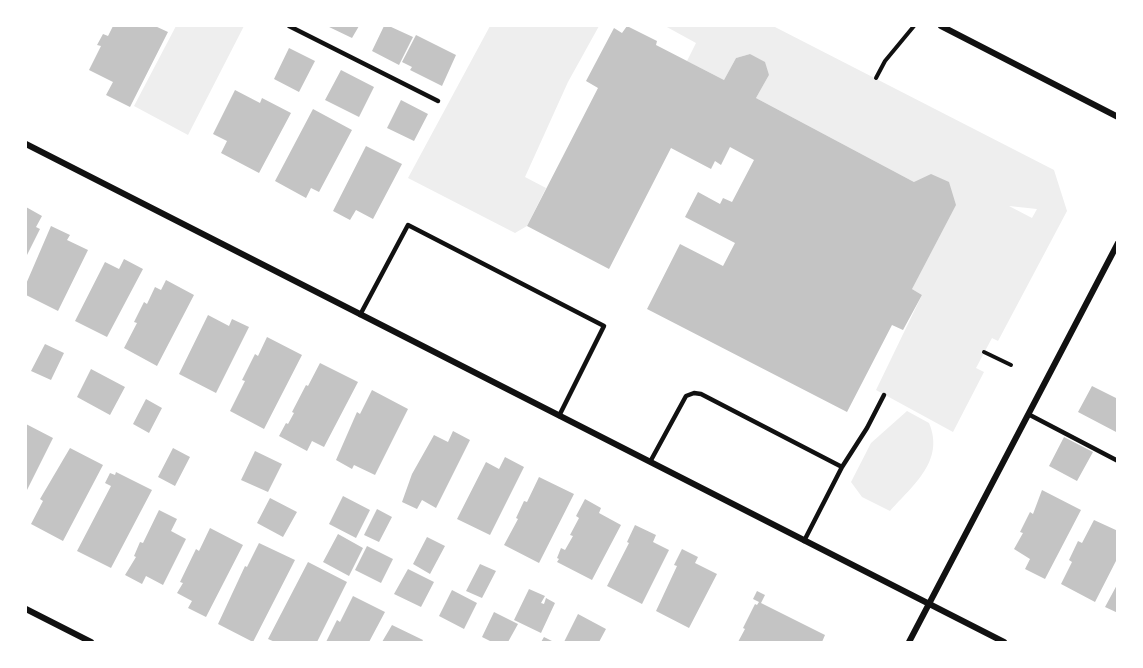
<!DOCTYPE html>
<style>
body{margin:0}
#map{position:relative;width:1143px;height:668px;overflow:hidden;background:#fff;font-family:"PT Sans",sans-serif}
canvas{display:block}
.frame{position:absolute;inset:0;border:27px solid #fff;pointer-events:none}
</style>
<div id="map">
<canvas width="1143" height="668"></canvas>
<div class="frame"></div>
</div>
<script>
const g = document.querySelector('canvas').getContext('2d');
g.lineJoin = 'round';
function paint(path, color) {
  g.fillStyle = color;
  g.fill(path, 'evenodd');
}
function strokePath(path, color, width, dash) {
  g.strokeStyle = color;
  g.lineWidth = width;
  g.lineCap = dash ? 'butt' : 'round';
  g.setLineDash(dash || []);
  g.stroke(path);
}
paint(new Path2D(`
 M176 26H244L188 135 134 106Z
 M490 26H599L568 82 525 177 546 188 527 226 515 233 408 178Z
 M665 26H773L1054 170 1067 211 998 341 992 338 976 368 984 372 953 432 876 390 922 295 912 289 914 182 756 98 769 75 750 54 736 58 724 80 687 61 696 43ZM1009 206 1037 209 1032 218Z
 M907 411 929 423C945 461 913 485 890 511L862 497 851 482 871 443Z`), '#eee');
paint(new Path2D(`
 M113 26H155L168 32 130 107 106 95 113 82 89 70 101 46 97 45 103 34 108 36Z
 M327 26H359L352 38Z
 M384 26H389L413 37 399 65 372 51Z
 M627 26 657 41 656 45 724 80 736 58 750 54 765 62 769 75 756 98 914 182 931 174 949 182 956 205 912 289 922 295 903 330 892 325 847 412 647 309 680 244 723 266 735 243 685 217 698 192 720 204 723 198 732 202 754 160 730 147 721 165 715 161 711 169 671 148 609 269 527 226 598 88 586 81 614 28 622 33Z
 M416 35 456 55 442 86 410 70 412 67 402 62Z
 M289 48 315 61 299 92 274 79Z
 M341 70 374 87 359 117 325 100Z
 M235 90 260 103 262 98 291 113 259 173 221 153 227 141 213 134Z
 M401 100 428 114 414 141 387 128Z
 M313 109 352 130 319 192 311 188 306 198 275 181Z
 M366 146 402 164 373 219 356 210 350 220 333 211Z
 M26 207 42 216 36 227 40 229 26 257Z
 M51 226 70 235 67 240 88 250 58 311 26 295V284Z
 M124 259 143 269 107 337 75 321 105 262 119 269Z
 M166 280 194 295 157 366 124 348 137 323 134 322 144 302 147 304 155 287 161 290Z
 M208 315 229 326 232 319 249 327 216 393 179 374Z
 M267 337 302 355 264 429 230 411 245 381 242 380 255 354 258 356Z
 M45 344 64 353 51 380 31 371Z
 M320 363 358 382 324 447 312 441 307 451 279 436 286 423 288 424 294 413 292 412 306 385 308 386Z
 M91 369 125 387 110 415 77 397Z
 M1092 386 1118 399V433L1078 412Z
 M372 390 408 409 375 475 354 465 352 469 336 460 357 412 360 414Z
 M146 399 162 408 149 433 133 424Z
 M26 424 53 438 26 492Z
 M453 431 470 440 436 508 422 500 417 509 402 502 412 474 434 435 448 442Z
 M1064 437 1093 452 1077 481 1049 466Z
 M70 448 103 465 63 541 31 524 43 501 40 499Z
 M173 448 190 457 175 486 158 477Z
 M255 451 282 464 268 492 241 480Z
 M505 457 524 467 490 535 457 519 486 462 499 469Z
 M116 472 152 490 111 568 77 551 111 486 105 483 110 473 115 475Z
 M539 477 574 494 539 563 504 545 518 519 516 518 524 501 527 502Z
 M1042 490 1081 510 1045 579 1025 569 1030 559 1014 549 1023 533 1020 532 1030 512 1033 514Z
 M343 496 370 510 356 538 329 524Z
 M270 498 297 512 283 537 257 523Z
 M585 499 601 508 599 513 621 525 592 580 557 562 559 559 557 558 561 548 565 550 573 536 570 535 579 518 576 516Z
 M377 509 392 517 379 542 364 535Z
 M159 510 177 519 171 531 186 539 163 585 146 576 142 584 125 575 136 557 134 556 140 542 143 543Z
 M1094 520 1118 531V557L1095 602 1061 584 1072 562 1069 560 1078 541 1082 543Z
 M635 525 656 535 653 542 669 550 642 604 607 586 629 543 627 542Z
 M210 528 243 545 206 617 188 608 192 601 177 593 183 583 180 582 196 549 199 551Z
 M338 534 363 548 349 576 323 562Z
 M427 537 445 546 430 574 413 564Z
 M259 543 295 560 253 642 218 624 245 566 247 567Z
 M367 546 393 559 381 583 355 570Z
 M682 549 698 557 695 563 717 574 689 628 656 611 677 566 674 565Z
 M308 562 347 582 317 642H275L268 639Z
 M480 564 496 571 482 598 466 591Z
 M408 569 434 582 421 607 394 594Z
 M1118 583V613L1105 607Z
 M529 589 545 596 541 603 544 604 546 598 555 603 541 633 514 620Z
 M452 590 477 603 464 629 439 616Z
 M757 591 765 595 761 603 825 635 822 642H738L745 629 743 628 755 604 757 605 759 602 753 599Z
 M353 596 385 612 369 642H326L337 620 340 622Z
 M494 612 518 624 508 642H492L482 637Z
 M578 614 606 629 599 642H564Z
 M392 625 423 640 422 642H382Z
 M544 637 554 642H541Z`), '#c4c4c4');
strokePath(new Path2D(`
 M876 78 885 61 914 26
 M984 352 1011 365`), '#111', 4);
strokePath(new Path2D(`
 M289 26 438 101
 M360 315 408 225 604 326 559 416
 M1028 414 1118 461
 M650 462 686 396 694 393 701 394 842 467 804 541
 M842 467 867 428 884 395`), '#111', 4.5);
strokePath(new Path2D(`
 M941 26 1118 117
 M26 144 1004 642
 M26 609 91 642
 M909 642 1118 243`), '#111', 6);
</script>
